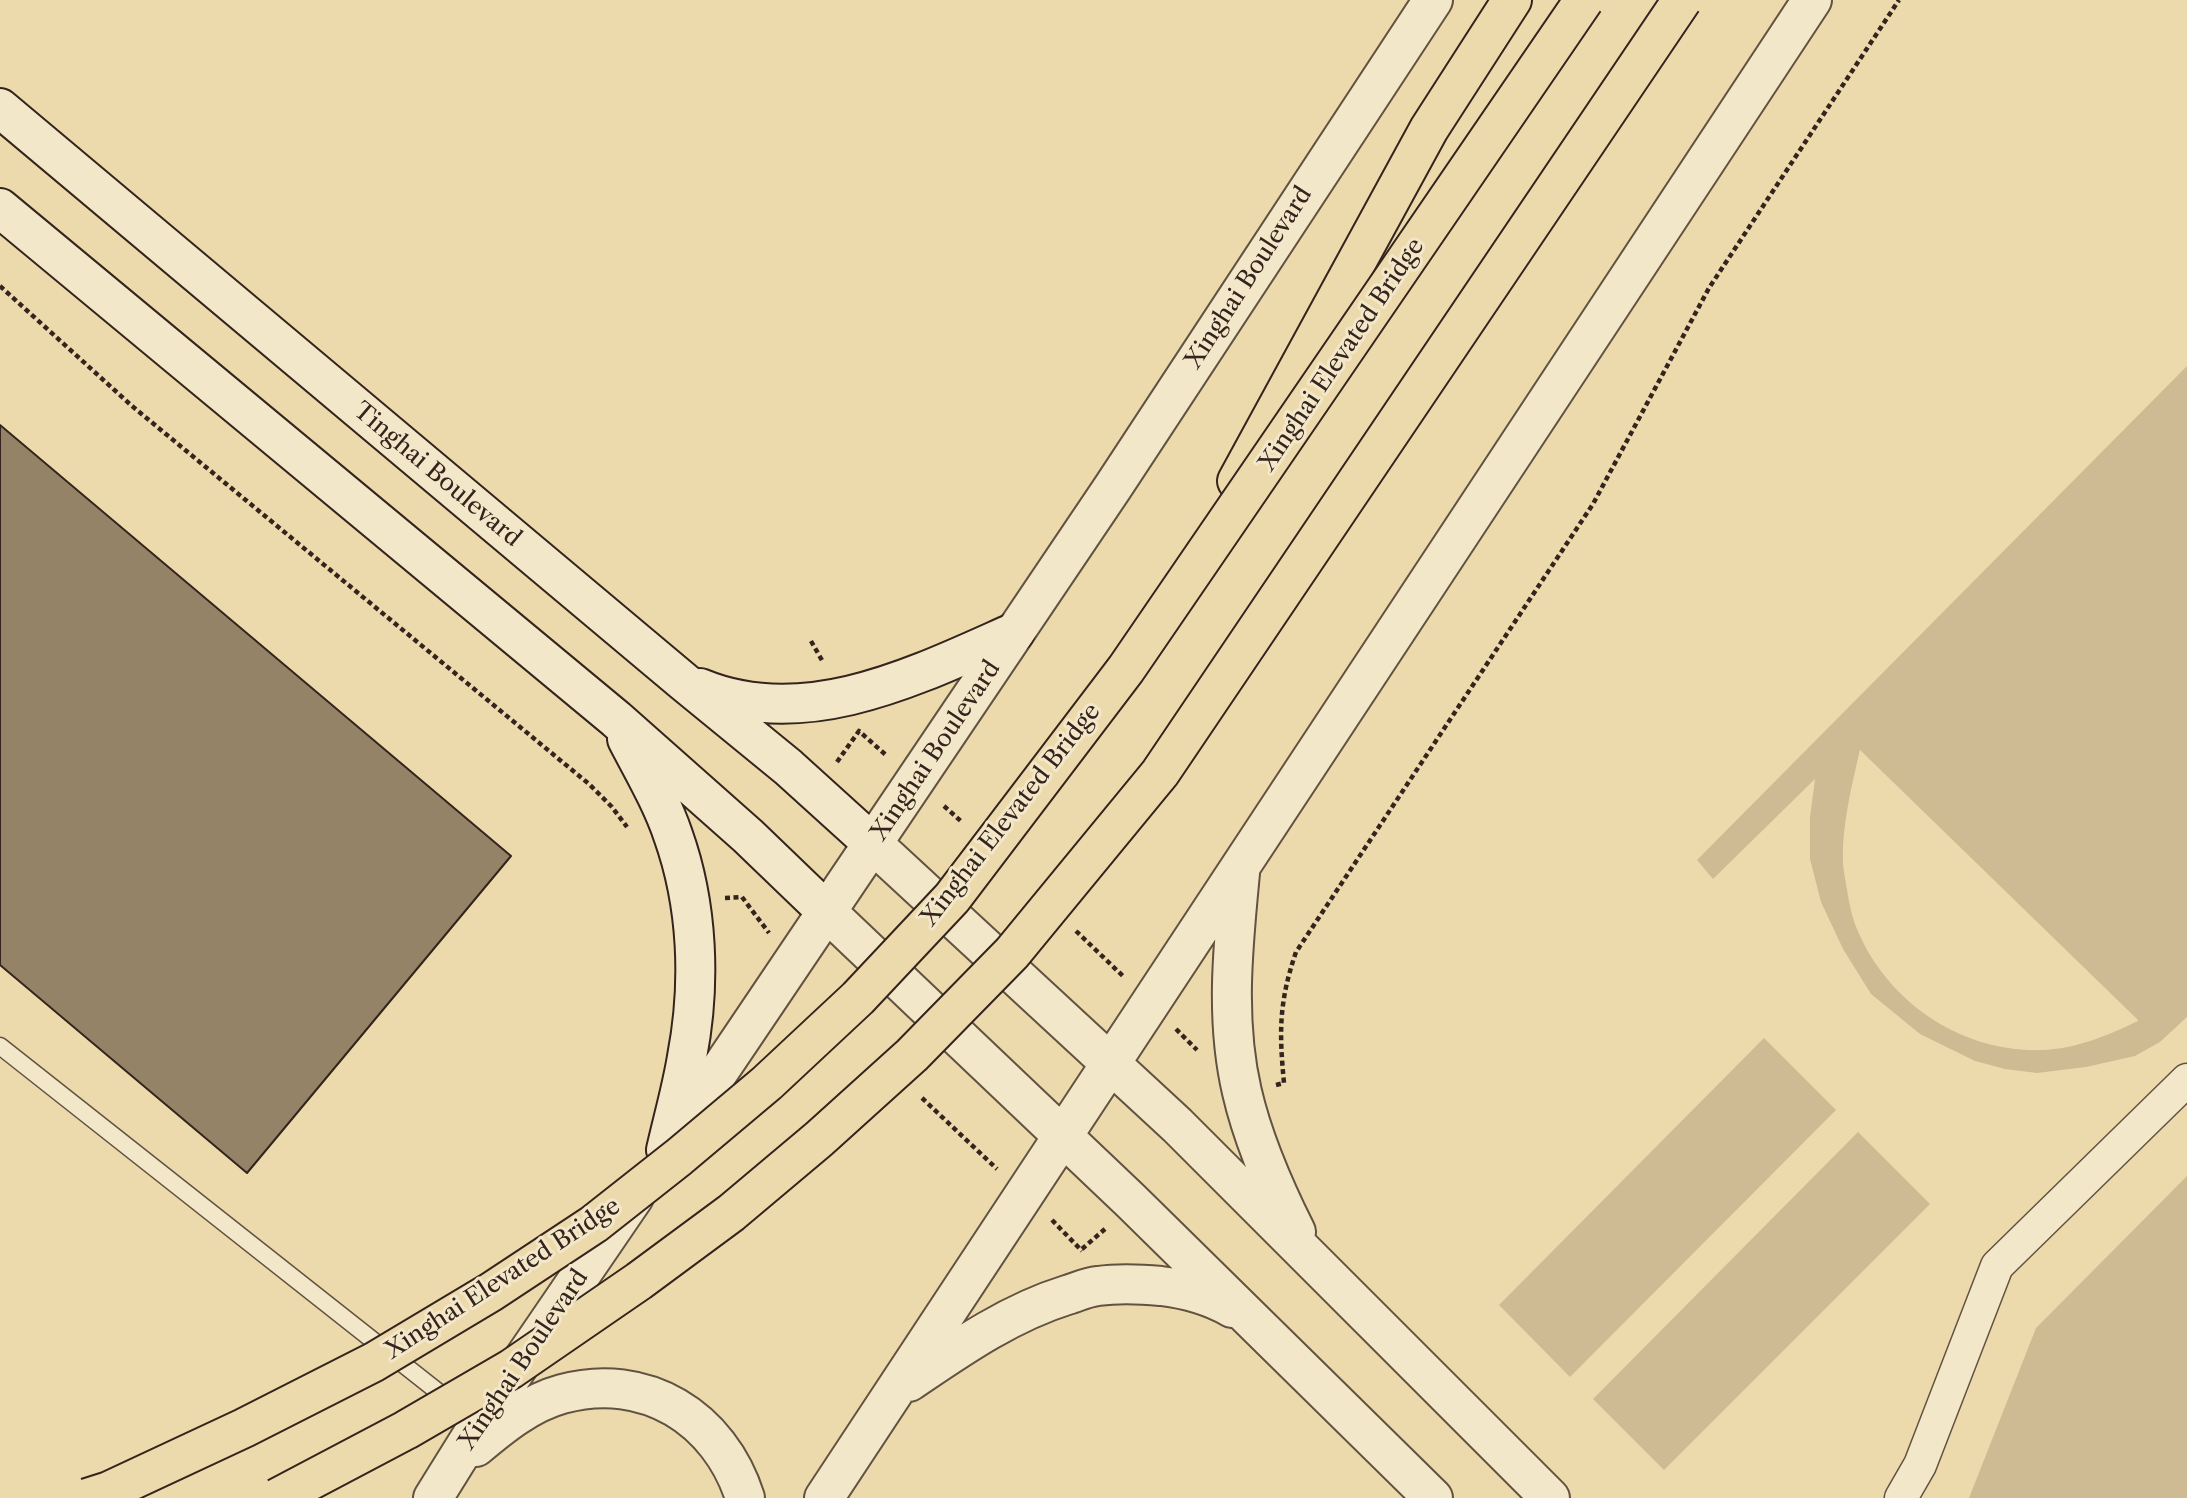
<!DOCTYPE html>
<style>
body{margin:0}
canvas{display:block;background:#eddaac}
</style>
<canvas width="2187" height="1498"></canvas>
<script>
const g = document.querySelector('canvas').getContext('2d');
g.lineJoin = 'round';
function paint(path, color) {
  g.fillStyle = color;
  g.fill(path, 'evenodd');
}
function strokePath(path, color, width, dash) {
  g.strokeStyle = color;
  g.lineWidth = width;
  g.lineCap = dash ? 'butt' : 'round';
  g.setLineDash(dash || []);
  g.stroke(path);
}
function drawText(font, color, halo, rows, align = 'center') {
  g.font = font + ' "Libre Caslon Text",serif';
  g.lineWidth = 6;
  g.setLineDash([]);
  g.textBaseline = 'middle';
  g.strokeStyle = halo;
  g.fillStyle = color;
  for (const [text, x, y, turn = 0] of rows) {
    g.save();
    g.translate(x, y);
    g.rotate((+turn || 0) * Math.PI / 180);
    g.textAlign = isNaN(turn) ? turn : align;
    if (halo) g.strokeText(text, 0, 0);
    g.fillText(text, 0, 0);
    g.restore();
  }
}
paint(new Path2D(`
 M2187 366V1017L2160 1042 2135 1056 2086 1067 2037 1073 2005 1069 1975 1061 1920 1034 1871 994 1843 949 1821 902 1810 859V817L1815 779 1713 879 1697 860ZM1860 750 2138 1020V1021C2109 1035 2076 1049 2042 1050 1962 1053 1887 1002 1857 929 1850 913 1847 889 1844 872 1839 837 1852 784 1860 750Z
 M1764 1038 1836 1110 1570 1377 1499 1305Z
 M1858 1132 1930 1204 1664 1470 1593 1399Z
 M2187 1176V1498H1969L2036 1328Z`), '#cebb94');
const building = new Path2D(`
 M0 425 511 856 247 1173 0 965Z`);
paint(building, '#948367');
strokePath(building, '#34241d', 2);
const service = new Path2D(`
 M0 1046 451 1402`);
const minor = new Path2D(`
 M1901 1498 1920 1465 1997 1266 2187 1080`);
const tertiary = new Path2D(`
 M873 844 1177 1125 1550 1498
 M1240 873C1233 946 1225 1020 1242 1092 1253 1140 1274 1188 1296 1232
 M827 912 1131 1201 1433 1498
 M668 1147 1113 487 1433 0
 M909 1382C959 1348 1009 1313 1067 1295 1077 1292 1087 1287 1098 1286 1119 1283 1140 1284 1161 1286 1186 1289 1211 1296 1232 1308
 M476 1447C501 1426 529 1403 562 1394 645 1371 720 1418 745 1498
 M433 1498 479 1424 634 1197
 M824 1498 1812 0`);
const secondary = new Path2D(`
 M0 108 684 682 788 767 873 844
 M0 208 616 719 748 836 827 912
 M700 688C806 732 918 675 1015 632
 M627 739C643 770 662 802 673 835 698 905 701 984 687 1057 682 1088 673 1119 666 1150`);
const primary = new Path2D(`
 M1237 481 1429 129 1512 0`);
strokePath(service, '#625241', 19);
strokePath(minor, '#625241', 35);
strokePath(tertiary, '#625241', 42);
strokePath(secondary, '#34241d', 42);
strokePath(primary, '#34241d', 42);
strokePath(new Path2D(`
 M0 286 132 406 589 784 612 807 627 827
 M811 641 823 662
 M837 762 859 731 887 756
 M944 806 963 823
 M742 897 769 933
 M725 898 742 897
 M1076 931 1125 978
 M1176 1029 1197 1050
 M1276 1085 1284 1083C1279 1031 1279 1002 1296 952L1593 504 1709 288 1899 0
 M922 1098 997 1169
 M1052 1220 1082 1251
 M1082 1249 1105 1229`), '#34241d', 4.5, [5, 3.5]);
strokePath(service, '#f3e7c9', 16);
strokePath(minor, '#f3e7c9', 32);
strokePath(tertiary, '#f3e7c9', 38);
strokePath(secondary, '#f3e7c9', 38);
strokePath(primary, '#eddaac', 38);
const primaryBridge = new Path2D(`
 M87 1498 109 1491 244 1428 374 1362 491 1292 594 1224 679 1157 767 1083 858 998 952 898 1126 669 1584 0
 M277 1498 406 1430 511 1369 639 1281 731 1213 819 1139 912 1055 1012 953 1160 773 1682 0`);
strokePath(primaryBridge, '#34241d', 42, []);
strokePath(primaryBridge, '#eddaac', 38);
drawText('24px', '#34241d', '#f3e7c9', [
 ["Xinghai Boulevard",1249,278,-57],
 ["Xinghai Elevated Bridge",1342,355,-56],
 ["Tinghai Boulevard",437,475,40],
 ["Xinghai Boulevard",936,751,-56],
 ["Xinghai Elevated Bridge",1011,815,-52],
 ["Xinghai Elevated Bridge",503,1279,-33],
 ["Xinghai Boulevard",524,1360,-56]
]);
</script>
